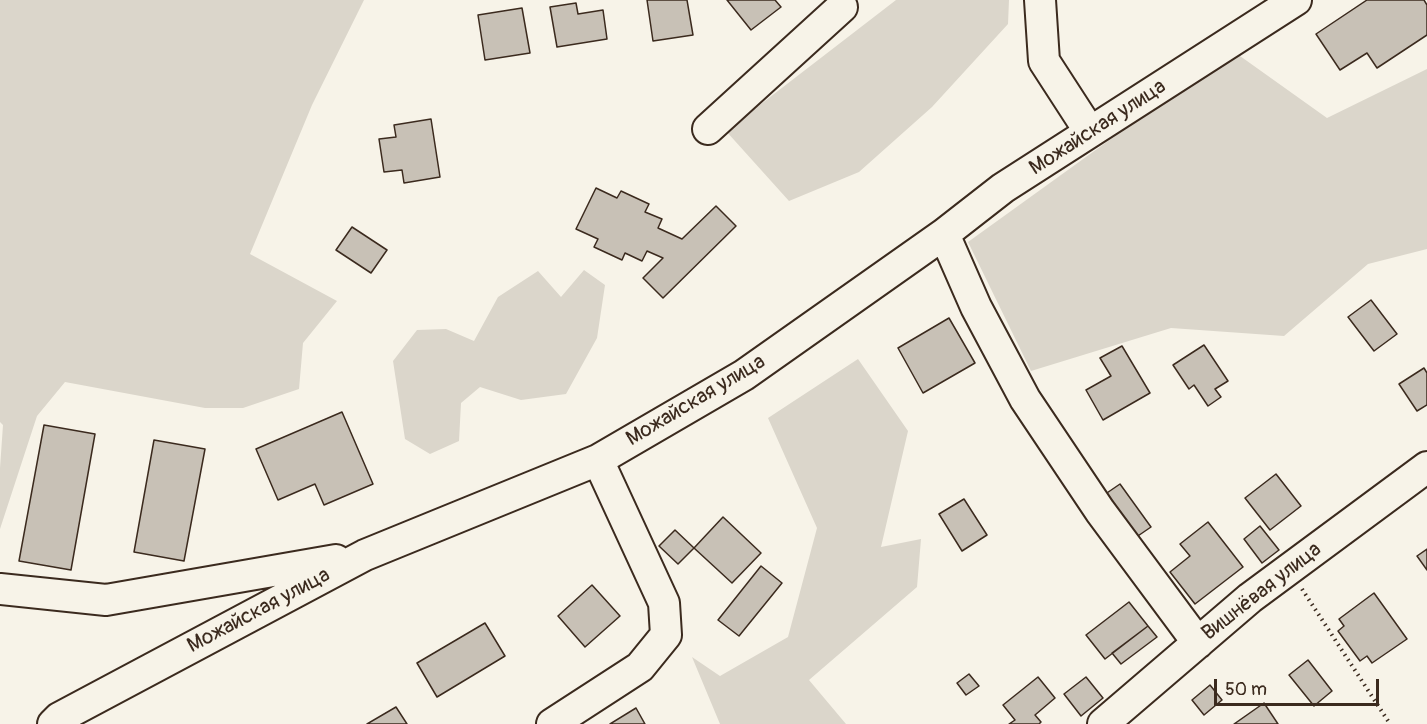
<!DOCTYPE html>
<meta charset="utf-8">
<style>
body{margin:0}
#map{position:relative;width:1427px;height:724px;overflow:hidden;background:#f7f3e8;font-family:Pangolin,sans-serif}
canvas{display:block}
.scale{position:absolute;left:1214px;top:679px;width:165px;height:27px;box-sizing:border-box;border:3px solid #3b2a1e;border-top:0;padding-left:8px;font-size:18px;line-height:21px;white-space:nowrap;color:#3b2a1e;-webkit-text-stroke:4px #f7f3e8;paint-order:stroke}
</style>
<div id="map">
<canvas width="1427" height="724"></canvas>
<div class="scale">50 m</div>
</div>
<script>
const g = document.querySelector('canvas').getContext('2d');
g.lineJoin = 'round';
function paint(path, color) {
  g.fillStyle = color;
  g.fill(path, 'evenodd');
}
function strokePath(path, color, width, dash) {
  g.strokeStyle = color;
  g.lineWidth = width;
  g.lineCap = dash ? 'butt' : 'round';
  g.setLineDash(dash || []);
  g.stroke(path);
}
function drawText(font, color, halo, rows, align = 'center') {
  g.font = font + ' Pangolin,sans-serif';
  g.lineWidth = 5;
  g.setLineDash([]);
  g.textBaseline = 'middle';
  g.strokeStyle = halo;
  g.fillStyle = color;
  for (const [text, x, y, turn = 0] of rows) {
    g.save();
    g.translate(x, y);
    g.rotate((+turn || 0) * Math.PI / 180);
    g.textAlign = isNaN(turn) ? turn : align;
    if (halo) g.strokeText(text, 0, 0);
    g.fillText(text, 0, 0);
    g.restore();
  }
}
paint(new Path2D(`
 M0 0H364L312 105 250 254 337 301 303 343 299 389 243 408H205L65 382 37 416 0 529V468L3 425 0 422Z
 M896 0H1009L1008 24 932 107 859 172 789 201 726 131Z
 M1233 51 1327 118 1427 69V249L1368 264 1284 336 1171 328 1031 371 968 242Z
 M584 270 605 285 597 338 566 394 521 400 480 387 461 403 459 441 430 454 405 439 393 361 417 330 446 329 474 341 498 297 538 271 561 297Z
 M858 359 908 431 881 547 921 539 917 587 809 680 846 724H720L692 657 720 676 788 637 817 528 768 418Z`), '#dbd6cb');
const building = new Path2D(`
 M647 0H687L693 35 653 41Z
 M727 0H775L781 7 751 30Z
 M1367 0H1424L1427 5V35L1377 68 1367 53 1340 70 1316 34Z
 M576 3 578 14 603 10 607 39 557 47 550 7Z
 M522 8 530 53 485 60 478 15Z
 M431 119 440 177 404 183 402 170 384 172 379 139 396 137 394 125Z
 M596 188 617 198 621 191 649 204 645 212 662 219 658 228 682 239 716 206 736 226 663 298 643 278 663 258 647 251 642 261 625 253 622 260 594 247 598 239 576 229Z
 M352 227 387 250 371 273 336 250Z
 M1371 300 1397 334 1374 351 1348 317Z
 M949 318 975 363 923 393 898 348Z
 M1204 345 1228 381 1215 389 1221 397 1208 406 1194 385 1189 389 1173 365Z
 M1122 346 1150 393 1103 420 1086 390 1111 376 1100 358Z
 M1424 368 1427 373V405L1417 411 1399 384Z
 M342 412 373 484 324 505 315 484 278 500 256 449Z
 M44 425 95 434 71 570 19 561Z
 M154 440 205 449 184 561 134 552Z
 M1276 474 1301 506 1270 530 1245 498Z
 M1120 484 1151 527 1132 540 1101 497Z
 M964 499 987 535 962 551 939 514Z
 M723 517 761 553 732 583 694 548Z
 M1208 522 1243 567 1195 604 1170 572 1190 556 1180 544Z
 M1260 526 1279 550 1262 563 1244 539Z
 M675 530 694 548 678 564 659 546Z
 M1427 549V570L1417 556Z
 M761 566 782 583 739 636 718 620Z
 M592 585 620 616 585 647 558 616Z
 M1374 593 1407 639 1372 663 1367 656 1360 661 1338 631 1344 626 1339 619Z
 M1129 602 1148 626 1105 659 1086 635Z
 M485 623 505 656 437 697 417 663Z
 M1148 626 1157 637 1121 664 1112 653Z
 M1308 660 1332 691 1314 706 1289 675Z
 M969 674 979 686 966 695 957 683Z
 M1038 677 1055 698 1035 715 1041 722 1039 724H1009L1015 720 1003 705Z
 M1086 677 1103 698 1081 716 1064 694Z
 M1210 685 1222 700 1204 715 1192 700Z
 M1264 703 1278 724H1234Z
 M396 707 407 724H367Z
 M636 708 645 724H610Z`);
paint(building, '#c8c1b6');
strokePath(building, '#3b2a1e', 1.5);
const minor = new Path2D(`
 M1040 0 1044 61 1090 132
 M708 129 842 7
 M944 234 976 307 1025 399 1100 511 1198 643
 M0 589 106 600 336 560
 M53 724 59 718 365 555 598 460 744 375 944 234 1003 188 1296 0
 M552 724 640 667 666 635 664 603 598 460
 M1103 724 1250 598 1427 467`);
strokePath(minor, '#3b2a1e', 34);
strokePath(new Path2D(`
 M1302 589 1390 724`), '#3b2a1e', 4, [1.5, 4.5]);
strokePath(minor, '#f7f3e8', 30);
drawText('21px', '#3b2a1e', '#f7f3e8', [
 ["Можайская улица",1098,128,-33],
 ["Можайская улица",696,401,-31],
 ["Вишнёвая улица",1262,592,-38],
 ["Можайская улица",259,611,-28]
]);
</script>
